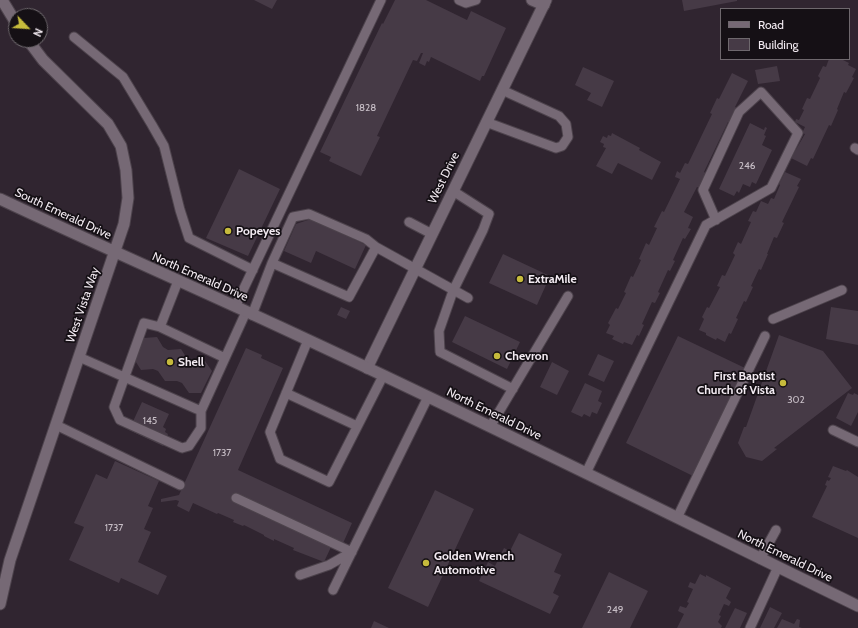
<!DOCTYPE html>
<style>
body{margin:0}
#map{position:relative;width:858px;height:628px;overflow:hidden;background:#302530;font-family:Cabin,sans-serif}
canvas{display:block}
.legend{position:absolute;left:720px;top:8px;width:130px;height:52px;box-sizing:border-box;background:#151015;border:1px solid #6e686d;margin:0;padding:5px 7px;list-style:none;font-size:12px;color:#f3ebf2}
.legend li{display:flex;align-items:center;gap:8px;height:20px}
.legend b{width:20px;border:1px solid #6e686d}
.north{position:absolute;left:8px;top:8px;width:40px;height:40px;box-sizing:border-box;background:#151015;border:1px solid #6e686d;border-radius:50%;rotate:115deg;font-size:11px;font-weight:700;line-height:16px;text-align:center;color:#f3ebf2}
.north::after{content:'';display:block;margin:auto;width:14px;height:18px;background:#c6bb3c;clip-path:polygon(50% 0,100% 100%,50% 72%,0 100%)}
</style>
<div id="map">
<canvas width="858" height="628"></canvas>
<ul class="legend">
<li><b style="height:5px;background:#766975"></b>Road</li>
<li><b style="height:11px;background:#463a46"></b>Building</li>
</ul>
<div class="north">N</div>
</div>
<script>
const g = document.querySelector('canvas').getContext('2d');
g.lineJoin = 'round';
function paint(path, color) {
  g.fillStyle = color;
  g.fill(path, 'evenodd');
}
function strokePath(path, color, width, dash) {
  g.strokeStyle = color;
  g.lineWidth = width;
  g.lineCap = dash ? 'butt' : 'round';
  g.setLineDash(dash || []);
  g.stroke(path);
}
function drawText(font, color, halo, rows, align = 'center') {
  g.font = font + ' Cabin,sans-serif';
  g.lineWidth = 3.5;
  g.setLineDash([]);
  g.textBaseline = 'middle';
  g.strokeStyle = halo;
  g.fillStyle = color;
  for (const [text, x, y, turn = 0] of rows) {
    g.save();
    g.translate(x, y);
    g.rotate((+turn || 0) * Math.PI / 180);
    g.textAlign = isNaN(turn) ? turn : align;
    if (halo) g.strokeText(text, 0, 0);
    g.fillText(text, 0, 0);
    g.restore();
  }
}
paint(new Path2D(`
 M254 0H277L272 9Z
 M395 0H426L467 20 471 11 506 28 484 76H482L480 81 431 57 429 62 427 61 425 66 419 63 423 53H421L417 61 413 60 377 136 380 137 361 176 329 161 331 157 320 152 382 23 383 24Z
 M682 0H737V1L684 11Z
 M829 59H841L849 63 848 65 856 69 852 77 854 78 846 93 844 92 837 109 838 110 831 126 829 125 813 159 811 158 807 166 791 158 805 134 802 133 805 127 795 122 796 119 799 120 804 110 802 109 807 98 810 99 820 78 818 76 823 66 826 67Z
 M777 66 780 81 758 84 755 70Z
 M583 67 614 81 602 107 587 100 591 93 575 85Z
 M732 73 748 81 735 107 737 108 730 123 728 122 704 172 706 173 699 188 697 187 684 212 693 217 688 228 691 229 685 239 683 238 673 260 675 261 670 271 668 270 658 292 660 293 655 303 652 302 642 324 644 325 639 336 637 335 632 345 624 342 623 344 612 339 614 336 606 333 610 325 608 323 616 308 618 309 626 293 624 292 631 276 633 277 641 260 639 259 646 243 649 245 657 228 654 227 662 211 664 212 680 179 675 177 677 171 680 173 685 163 688 164 712 114 710 113 717 98 719 99Z
 M750 123 764 130 765 127 767 128 764 135 766 136 762 145 772 150 756 184 752 182 750 187 743 184 739 193 737 191 734 196 719 189Z
 M612 133 640 148 639 150 661 162 652 180 618 163 612 174 596 166 606 148 603 147 604 144 600 142 603 136 607 138 608 135 611 136Z
 M239 169 280 189 248 256 206 238Z
 M785 172 801 179 797 186 799 187 782 222 784 223 777 238 774 237 767 254H768L761 270 759 269 751 286 753 287 746 302 744 301 736 318 738 319 731 334 729 333 725 342 717 338 716 340 706 335V333L699 330 704 319 702 317 707 307 709 308 720 287 717 286 722 275 725 276 735 255 733 253 738 242 741 244 751 222 748 221 753 211 756 212 761 201 768 204 771 198 774 199 780 185 779 184Z
 M311 219 366 245 355 269 316 251 311 263 284 251 296 224Z
 M503 254 550 276 537 305 489 283Z
 M341 307 350 311 346 319 337 315Z
 M831 307 858 311V345L826 339Z
 M465 316 520 342 507 369 452 342Z
 M779 335 823 351 852 388 774 448 777 449 762 461 746 457 738 443 744 427H746Z
 M678 336 745 368 693 476 626 443Z
 M157 337 163 347 168 350 181 349 188 360 193 362 205 361 212 371 201 393H189L182 383 177 381H165L158 371 153 369 141 370 134 359 144 338Z
 M246 348 262 355 261 358 283 368 238 470 352 523 340 550 331 547 324 562 293 550 294 548 274 539V541L264 536V535L244 525 243 526 233 522 234 520 218 513 217 514 193 503 189 512 177 506 179 501 176 500 161 502V499L179 495Z
 M598 354 614 361 604 382 588 375Z
 M552 362 569 371 557 395 540 387Z
 M585 383 602 391 598 401 602 403 597 414 592 412 590 417 584 414 582 417 571 412Z
 M848 393 853 395 854 393 858 395V412L851 426 836 418Z
 M142 402 169 414 163 427 166 429 165 432 168 434 163 446 129 430Z
 M115 461 159 481 148 506 153 508 144 529 151 532 138 562 167 576 158 595 121 578 119 583 69 560 84 527 74 523 96 474 107 479Z
 M833 466 846 471 847 470 858 477V538L812 517 827 486 825 485 827 480 829 481 831 478 828 477Z
 M435 490 474 509 428 607 388 588Z
 M519 533 562 554 554 572 561 575 553 593 559 596 550 614 479 581 488 562 495 566 504 548 510 551Z
 M609 572 648 591 630 628H582Z
 M700 574 706 577V575L731 588 726 598 731 602 729 606 724 604 719 615 721 616 718 622 722 626 721 628H677L684 614 678 611 680 606 686 608 689 603 687 602 693 589 688 587 690 582 695 584Z
 M770 607 782 613 774 628H760Z
 M735 608 747 613 740 628H725Z
 M782 619 794 624 797 619 800 620 799 627 802 628H777Z
 M374 621 389 628H371Z`), '#463a46');
const service = new Path2D(`
 M459 0 466 3 476 0
 M74 37 123 77 152 125 164 146 180 210 189 238 253 270
 M486 122 556 148 562 146 568 137 566 124 559 116 502 90
 M855 148 858 150
 M453 191 489 214 483 230 453 291 439 331 440 352 513 389
 M409 222 432 234
 M272 263 293 217 309 214 366 239 376 247
 M178 281 160 327 225 358
 M235 307 381 0
 M252 315 272 263 349 297 376 247 468 298
 M773 319 842 290
 M160 327 144 323 114 407 120 420 182 448 189 446 201 428V411
 M308 340 270 432 280 459 329 482 383 376
 M79 357 201 411 246 312
 M286 393 357 426
 M56 425 180 485
 M490 427 568 296
 M833 430 858 442
 M586 473 706 225 771 188 798 133 761 92 739 112 703 190 716 220
 M236 498 352 552
 M677 518 765 336
 M760 559 776 530
 M300 575 329 565 352 552
 M333 590 428 397
 M750 628 778 567`);
const minor = new Path2D(`
 M532 0 544 5`);
const tertiary = new Path2D(`
 M367 368 546 0`);
const secondary = new Path2D(`
 M2 0 16 23
 M0 199C102 247 206 292 308 340 493 426 675 517 858 606
 M0 604 10 560 124 224 128 198 126 170 121 146 108 124 43 60 28 40`);
strokePath(service, '#4d434c', 11);
strokePath(minor, '#4d434c', 13);
strokePath(tertiary, '#4d434c', 13);
strokePath(secondary, '#4d434c', 13);
strokePath(service, '#766975', 9);
strokePath(minor, '#766975', 11);
strokePath(tertiary, '#766975', 11);
strokePath(secondary, '#766975', 11);
for (const [x, y, r, color] of [
 [228,231,4,"#c6bb3c"],
 [520,279,4,"#c6bb3c"],
 [497,356,4,"#c6bb3c"],
 [170,362,4,"#c6bb3c"],
 [783,383,4,"#c6bb3c"],
 [426,563,4,"#c6bb3c"]
]) {
  const dot = new Path2D();
  dot.arc(x, y, r, 0, 2 * Math.PI);
  g.fillStyle = color;
  g.fill(dot);
  strokePath(dot, '#151015', 1.5);
}
drawText('10px', '#c8bfc7', null, [
 ["1828",366,108],
 ["246",747,166],
 ["302",796,400],
 ["145",150,421],
 ["1737",222,453],
 ["1737",114,528],
 ["249",615,610]
]);
drawText('12px', '#f3ebf2', '#151015', [
 ["West Drive",444,178,-64],
 ["South Emerald Drive",63,214,25],
 ["North Emerald Drive",200,277,24],
 ["West Vista Way",83,305,-71],
 ["North Emerald Drive",494,414,26],
 ["North Emerald Drive",785,556,26]
]);
drawText('bold 12px', '#f3ebf2', '#151015', [
 ["Popeyes",236,231],
 ["ExtraMile",528,279],
 ["Chevron",505,356],
 ["Shell",178,362],
 ["First Baptist",775,376,"right"],
 ["Church of Vista",775,390,"right"],
 ["Golden Wrench",434,556],
 ["Automotive",434,570]
], 'left');
</script>
